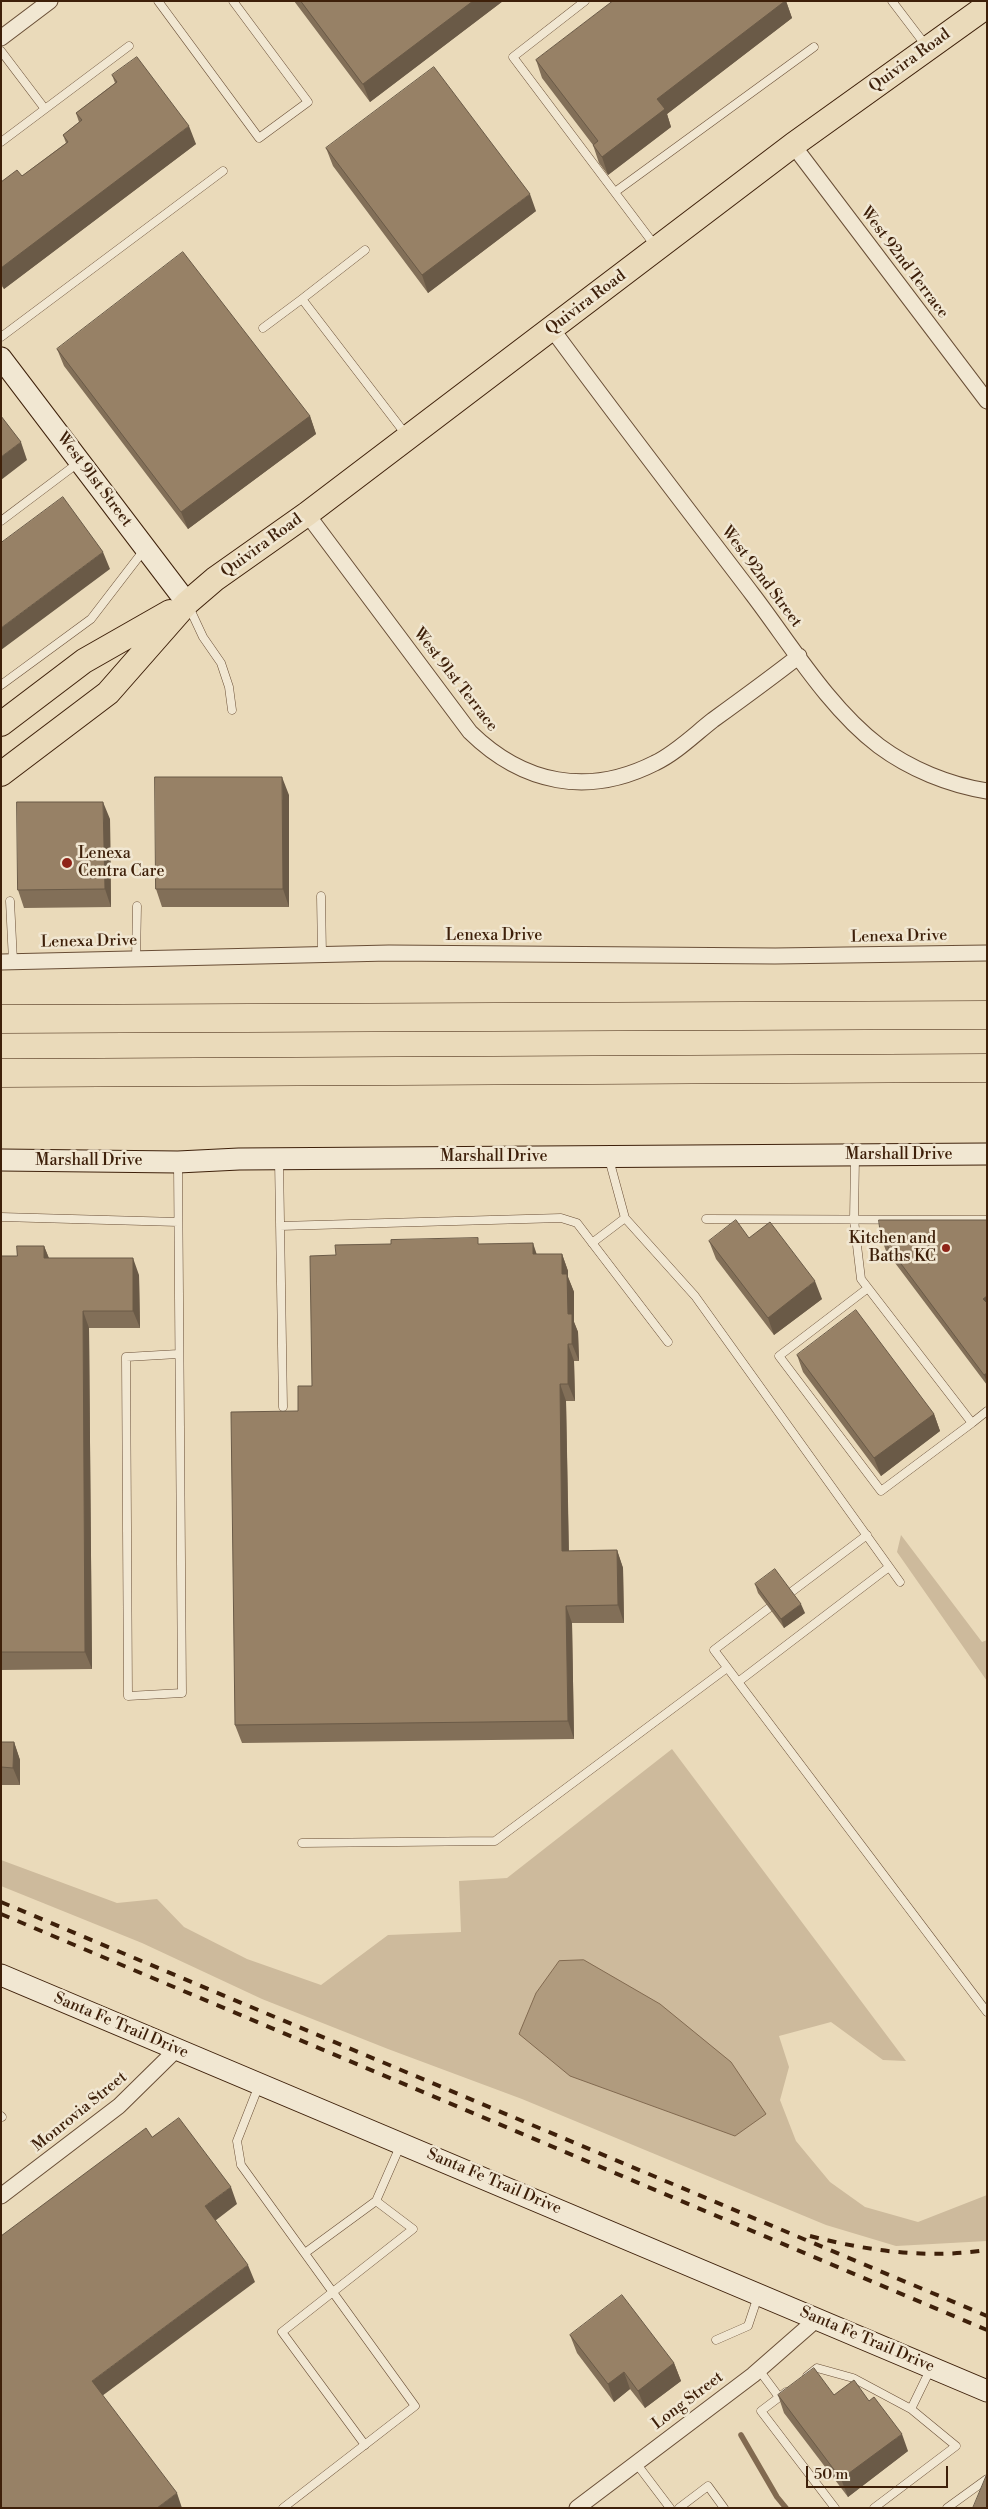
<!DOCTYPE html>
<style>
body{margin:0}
#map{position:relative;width:988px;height:2509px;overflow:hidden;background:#eadaba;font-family:"Libre Bodoni",serif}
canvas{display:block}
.frame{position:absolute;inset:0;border:2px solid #3e200a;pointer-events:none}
.scale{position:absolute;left:806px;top:2466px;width:142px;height:22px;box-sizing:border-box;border:2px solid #3e200a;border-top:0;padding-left:6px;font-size:15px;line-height:18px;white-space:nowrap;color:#3e200a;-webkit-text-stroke:4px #f1e7d2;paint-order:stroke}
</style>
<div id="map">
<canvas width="988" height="2509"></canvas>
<div class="frame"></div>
<div class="scale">50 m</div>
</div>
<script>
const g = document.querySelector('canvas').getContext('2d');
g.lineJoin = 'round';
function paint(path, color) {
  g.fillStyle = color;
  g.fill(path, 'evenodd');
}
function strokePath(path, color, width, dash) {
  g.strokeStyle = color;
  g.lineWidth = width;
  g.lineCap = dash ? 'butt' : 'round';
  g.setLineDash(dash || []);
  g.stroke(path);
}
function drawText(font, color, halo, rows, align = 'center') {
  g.font = font + ' "Libre Bodoni",serif';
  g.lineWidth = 5;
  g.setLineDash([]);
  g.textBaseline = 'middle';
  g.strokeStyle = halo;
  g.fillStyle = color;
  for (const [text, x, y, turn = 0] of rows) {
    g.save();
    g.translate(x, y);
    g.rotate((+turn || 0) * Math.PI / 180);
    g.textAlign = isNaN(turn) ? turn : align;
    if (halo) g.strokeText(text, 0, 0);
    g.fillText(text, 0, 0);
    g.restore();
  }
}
paint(new Path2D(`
 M901 1535 982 1642 987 1640V1681L897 1552Z
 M672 1749 906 2061 883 2060 831 2022 779 2036 789 2067 780 2100 796 2141 830 2182 865 2207 918 2222 987 2195V2241L896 2246 826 2225 522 2099 388 2049 262 1999 142 1943 1 1886V1860L117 1903 157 1899 184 1927 247 1959 321 1985 388 1935 461 1932 459 1881 507 1878Z`), '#cdba9c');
const water = new Path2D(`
 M584 1960 660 2004 731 2062 766 2114 735 2136 570 2076 519 2034 536 1993 559 1961Z`);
paint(water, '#b09b7e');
strokePath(water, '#826a50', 1);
strokePath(new Path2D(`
 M741 2435 777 2497 786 2508`), '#826a50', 5.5);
const lane = new Path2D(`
 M158 1 259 138 308 102 233 1
 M585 1 513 57 656 247
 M892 1 927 47
 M1 51 45 109
 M1 142 129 46
 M615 192 814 47
 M365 250 302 299 407 436
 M263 328 302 299
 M1 337 223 171
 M1 521 78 463
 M189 607 203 637 221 663 229 687 232 710
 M1 685 91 619 144 550
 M321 896 322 955
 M10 901 13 961
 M136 959 137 906
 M855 1157 854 1220 861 1279 972 1423 987 1411
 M279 1160 283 1407
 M178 1164 182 1693 128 1696 126 1357 178 1354
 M1 1217 178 1222
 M625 1218 695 1296 900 1582
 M706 1219 987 1220
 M280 1226 561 1218 577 1223 668 1342
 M592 1243 625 1218 609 1159
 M868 1288 779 1356 881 1491 972 1423
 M790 1593 867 1535
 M769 1608 714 1650 987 2012
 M738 1682 889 1567
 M302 1843 495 1841 727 1668
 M259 2085 237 2141 241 2165 415 2406 283 2508
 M1 2116 2 2117
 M305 2253 376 2201
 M716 2340 748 2326 758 2296
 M759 2370 779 2397
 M807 2376 817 2368 853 2378 911 2409
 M786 2392 761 2411 835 2508
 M365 2445 282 2332 413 2229 376 2201 401 2144
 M636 2463 670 2508
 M679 2508 708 2486 724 2508
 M874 2508 956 2446 911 2409 930 2370
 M947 2508 987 2479`);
const street = new Path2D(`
 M1 38 50 1
 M793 145 987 401
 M552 329C618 419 686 507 753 595 791 645 829 708 879 746 910 769 949 785 987 791
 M307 514 470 732C523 784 588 797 655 763 676 753 695 734 713 720 742 699 771 678 799 656
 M1 962 389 953 775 956 987 953
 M1 2196 119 2106 176 2050
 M577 2508 753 2375 817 2319`);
const secondary = new Path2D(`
 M1 358 187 603
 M1 1160 178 1162 239 1159 987 1154
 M1 1975 987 2391`);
const primary = new Path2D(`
 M1 724 84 661 170 612
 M1 774 108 693 187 603 215 579 307 514 793 145 987 6`);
const highway = new Path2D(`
 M1 1019 987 1015
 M1 1073 987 1068`);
strokePath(lane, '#694e36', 9);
strokePath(street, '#694e36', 17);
strokePath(secondary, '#3e200a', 23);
strokePath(primary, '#3e200a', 26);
strokePath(highway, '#3e200a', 29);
strokePath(lane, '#f1e7d2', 8);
strokePath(street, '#f1e7d2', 15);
strokePath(secondary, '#f1e7d2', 21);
strokePath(primary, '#eadaba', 24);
strokePath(highway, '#eadaba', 28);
strokePath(new Path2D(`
 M1 1902 987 2316
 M1 1914 987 2330
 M810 2236C868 2251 927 2259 987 2250`), '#3e200a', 4, [9, 9]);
paint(new Path2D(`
 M294 1H503L370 102Z
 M613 1H786L792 18 667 114 671 127 608 175 599 163 593 145 542 78 536 60Z
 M112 75 196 144 4 289 1 285V182L22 176 66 143 63 135 79 122 76 113 115 83Z
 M326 148 536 211 428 293 333 166Z
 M57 349 310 416 316 434 188 529 64 366Z
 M289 795V907H162L156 889Z
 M110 819 111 907 24 908 18 890Z
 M987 1220V1385L886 1251 881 1237Z
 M749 1238 822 1299 774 1335 716 1259 709 1241Z
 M480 1244 536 1254H562L568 1271V1277L574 1292V1322L578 1332 579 1361H574L575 1401H566L569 1551 617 1550 623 1568 624 1623H572L574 1739 242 1743 235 1725 298 1411 312 1386Z
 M44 1246 49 1258 139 1275 140 1328H89L92 1669 1 1670V1256H17Z
 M797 1355 934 1414 940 1431 881 1476 803 1372Z
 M755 1584 805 1613 784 1628 758 1593Z
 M1 1742H14L20 1760V1785H1Z
 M570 2335 674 2363 681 2381 645 2408 630 2389 614 2402 577 2353Z
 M778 2395H834L908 2451 848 2497 784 2413Z`), '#826f58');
paint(new Path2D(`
 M473 1H503L370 102 363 84Z
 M785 1H786L792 18 667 114 671 127 608 175 602 157 657 99Z
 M189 126 196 144 4 289 1 281V268Z
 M530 194 536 211 428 293 422 275Z
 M310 416 316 434 188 529 181 512Z
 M21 442 27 460 1 480V457Z
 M103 552 110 569 1 650V628Z
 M282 777 289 795V907L283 889Z
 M103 802 110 819 111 907 105 889Z
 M533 1243 539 1261 533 1254Z
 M44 1246 51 1264 44 1258Z
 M562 1254 568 1271V1277L574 1292V1322L578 1332 579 1361 572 1344 562 1274Z
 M133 1258 139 1275 140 1328 133 1311Z
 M815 1281 822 1299 774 1335 768 1318Z
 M987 1296V1308L983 1299Z
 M83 1311 89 1328 92 1669 85 1652Z
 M568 1344 574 1361 575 1401 568 1384Z
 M987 1373V1382L984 1375Z
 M560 1384 566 1401 569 1569 562 1551Z
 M934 1414 940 1431 881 1476 874 1458Z
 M617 1550 623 1568 624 1623 618 1605Z
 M801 1604 805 1613 784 1628 781 1619Z
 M566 1606 572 1623 574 1739 568 1721Z
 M14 1742 20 1760V1785L13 1768Z
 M231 2187 237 2204 211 2224 205 2206Z
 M248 2265 255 2282 98 2399 92 2381Z
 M674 2363 681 2381 645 2408 638 2391Z
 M624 2372 630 2389 614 2402 608 2384Z
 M902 2434 908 2451 848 2497 841 2479Z
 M177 2493 182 2508H157Z`), '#6a5a47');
const building = new Path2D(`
 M301 1H473L363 84Z
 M613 1H785L657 99 665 109 602 157 593 145 598 141 536 60Z
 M137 57 189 126 1 268V182L17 170 22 176 68 142 63 135 82 120 76 113 117 82 112 75Z
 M434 67 530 194 422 275 326 148Z
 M183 252 310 416 181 512 57 349Z
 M1 416 21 442 1 457Z
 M63 497 103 552 1 628V543Z
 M155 777H282L283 889H156Z
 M17 802H103L105 889 18 890Z
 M736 1220 749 1238 770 1222 815 1281 768 1318 709 1241Z
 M879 1220H987V1296L983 1299 987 1303V1373L984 1375 881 1237Z
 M478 1238V1244L533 1243V1254H562V1274H567L568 1314H572V1344H568V1384H560L562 1551 617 1550 618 1605 566 1606 568 1721 235 1725 231 1412 298 1411V1386H312L310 1256 336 1255 335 1245 391 1244V1240Z
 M17 1246H44V1258H133V1311H83L85 1652H1V1256H17Z
 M856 1310 934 1414 874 1458 797 1355Z
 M775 1569 801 1604 781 1619 755 1584Z
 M1 1742H14L13 1768 1 1767Z
 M179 2118 231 2187 205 2206 248 2265 92 2381 177 2493 157 2508H1V2236L146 2128 152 2137Z
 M622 2295 674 2363 638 2391 624 2372 608 2384 570 2335Z
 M814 2368 834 2395 854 2380 869 2401 874 2397 902 2434 841 2479 778 2395Z
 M987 2474V2508H973Z`);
paint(building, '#978166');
strokePath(building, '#6a5a47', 1);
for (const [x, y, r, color] of [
 [67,863,6,"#8f2418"],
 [946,1248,5,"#8f2418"]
]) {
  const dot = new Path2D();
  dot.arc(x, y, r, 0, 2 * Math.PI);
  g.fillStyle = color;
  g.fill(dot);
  strokePath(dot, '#f1e7d2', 2);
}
drawText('16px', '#3e200a', '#f1e7d2', [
 ["Quivira Road",910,61,-36],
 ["West 92nd Terrace",904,263,53],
 ["Quivira Road",586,303,-37],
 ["West 91st Street",94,480,53],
 ["Quivira Road",262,546,-36],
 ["West 92nd Street",761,577,53],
 ["West 91st Terrace",455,680,52],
 ["Lenexa Drive",494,936],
 ["Lenexa Drive",899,937,-1],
 ["Lenexa Drive",89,942,-1],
 ["Marshall Drive",899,1155],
 ["Marshall Drive",494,1157],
 ["Marshall Drive",89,1161],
 ["Santa Fe Trail Drive",121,2026,23],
 ["Monrovia Street",80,2112,-39],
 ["Santa Fe Trail Drive",494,2182,23],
 ["Santa Fe Trail Drive",867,2340,23],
 ["Long Street",688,2401,-37]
]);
drawText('16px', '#3e200a', '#f1e7d2', [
 ["Lenexa",78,854],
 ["Centra Care",78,872],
 ["Kitchen and",936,1239,"right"],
 ["Baths KC",936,1257,"right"]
], 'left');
</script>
